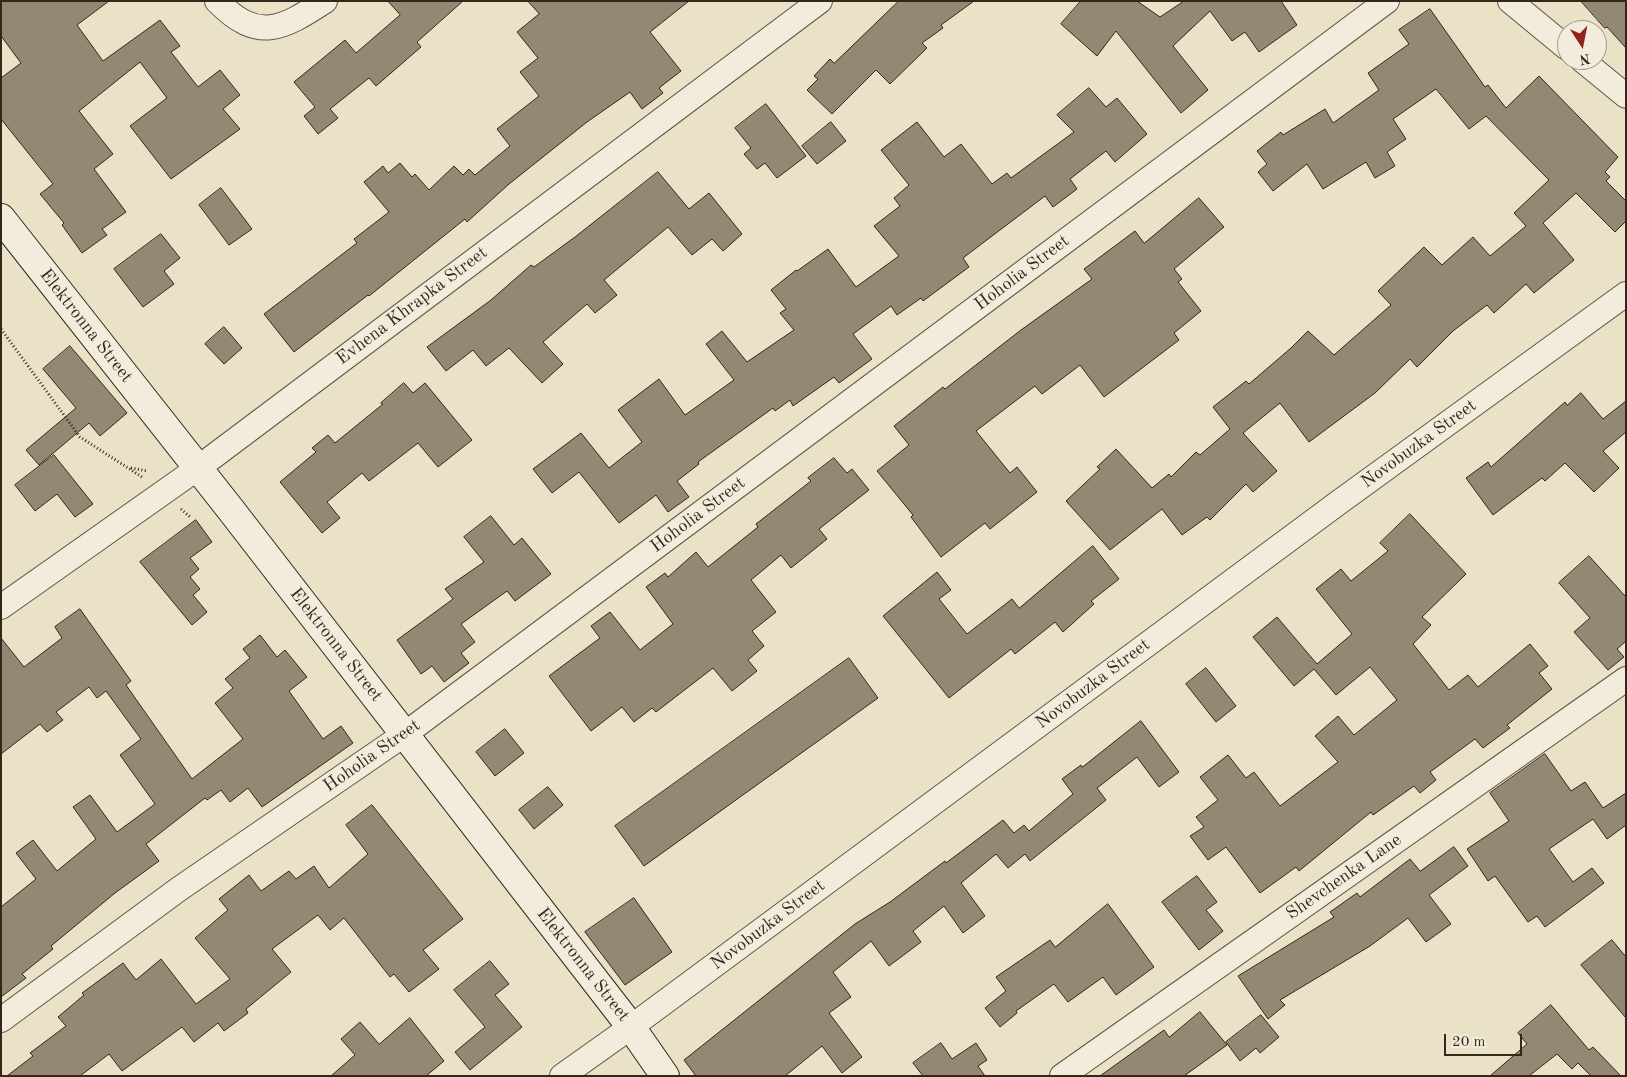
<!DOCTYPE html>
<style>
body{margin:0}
#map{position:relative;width:1627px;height:1077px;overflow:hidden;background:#e9e2c7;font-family:"Old Standard TT",serif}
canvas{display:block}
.frame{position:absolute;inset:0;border:2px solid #352619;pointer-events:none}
.north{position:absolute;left:1557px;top:20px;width:50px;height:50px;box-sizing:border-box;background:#f1ecdb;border:1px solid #a69d8d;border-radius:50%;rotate:169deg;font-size:14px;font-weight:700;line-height:20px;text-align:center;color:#352619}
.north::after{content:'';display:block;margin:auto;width:18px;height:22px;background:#8f2418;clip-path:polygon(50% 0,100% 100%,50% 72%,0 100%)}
.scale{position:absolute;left:1444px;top:1034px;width:78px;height:22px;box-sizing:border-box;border:2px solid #352619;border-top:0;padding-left:6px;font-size:15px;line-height:18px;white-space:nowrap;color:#352619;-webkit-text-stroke:4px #f1ecdb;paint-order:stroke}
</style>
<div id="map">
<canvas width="1627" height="1077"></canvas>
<div class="frame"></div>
<div class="north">N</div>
<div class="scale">20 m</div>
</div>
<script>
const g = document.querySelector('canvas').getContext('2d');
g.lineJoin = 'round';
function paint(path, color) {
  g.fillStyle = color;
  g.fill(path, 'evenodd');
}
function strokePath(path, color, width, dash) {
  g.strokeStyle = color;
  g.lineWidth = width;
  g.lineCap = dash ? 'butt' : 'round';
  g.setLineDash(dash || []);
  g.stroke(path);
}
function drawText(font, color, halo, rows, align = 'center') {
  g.font = font + ' "Old Standard TT",serif';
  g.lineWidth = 4;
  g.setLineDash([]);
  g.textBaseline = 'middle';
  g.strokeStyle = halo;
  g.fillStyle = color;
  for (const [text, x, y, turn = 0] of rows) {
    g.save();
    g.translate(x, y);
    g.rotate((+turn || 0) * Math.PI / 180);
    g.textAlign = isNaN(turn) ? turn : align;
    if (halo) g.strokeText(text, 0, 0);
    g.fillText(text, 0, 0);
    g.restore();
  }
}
const building = new Path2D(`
 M1 1H109L77 25 103 61 160 20 180 46 171 52 198 87 220 70 240 95 223 109 240 129 171 179 130 126 167 98 140 62 79 111 113 154 94 169 126 212 102 229 107 235 82 253 62 225 64 223 40 194 53 184 1 119V78L21 63 1 36Z
 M388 1H463L417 42 421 47 376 86 369 78 330 109 338 118 318 134 304 116 315 107 294 82 345 40 356 53 400 15Z
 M528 1H689L650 32 681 71 659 88 663 93 642 109 630 92 587 122 509 184 467 222 465 219 369 296 368 295 294 352 264 314 357 243 354 239 389 212 364 182 383 166 388 173 400 163 412 177 415 174 429 190 454 166 463 175 469 169 475 175 510 146 497 129 539 96 520 72 538 58 517 32 539 14Z
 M899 1H974L941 25 943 28 922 43 927 48 890 84 876 70 832 114 807 90 818 79 814 76 830 59 834 63Z
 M1081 1H1137L1160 17 1184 1H1281L1297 25 1259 52 1245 32 1232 41 1210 11 1173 46 1208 90 1181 113 1116 31 1097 56 1061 24Z
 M1581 1H1626V48L1607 27 1605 28Z
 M1430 9 1485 87 1488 85 1506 108 1539 76 1618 157 1605 172 1610 177 1606 181 1626 201V221L1615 232 1576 193 1543 223 1574 260 1534 293 1526 284 1494 313 1487 305 1453 331 1417 367 1410 359 1375 393 1309 442 1280 403 1243 433 1277 471 1253 492 1246 484 1210 520 1207 517 1182 535 1162 509 1110 550 1066 501 1100 469 1097 467 1116 449 1152 488 1169 474 1171 477 1196 452 1200 455 1230 429 1213 407 1246 381 1249 384 1291 348 1308 331 1334 355 1391 305 1378 291 1424 247 1442 265 1473 237 1490 256 1526 226 1514 213 1549 180 1486 116 1469 129 1436 89 1393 119 1406 139 1387 152 1395 166 1375 178 1366 162 1323 189 1307 164 1273 191 1258 172 1267 164 1257 151 1281 132 1283 135 1325 109 1333 123 1379 90 1368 73 1409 44 1399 30Z
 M1089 88 1106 107 1117 98 1147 134 1115 162 1106 151 1070 179 1077 189 1053 207 1045 196 963 258 969 267 923 301 921 298 897 315 891 306 853 334 872 359 839 383 834 377 793 406 790 400 775 411 773 408 698 462 699 464 677 481 689 497 668 512 656 495 619 523 579 472 552 493 533 469 581 433 609 468 642 442 618 410 659 379 685 415 734 380 706 344 722 331 747 362 794 330 780 313 786 309 771 290 796 270 797 271 828 249 856 287 899 256 874 226 900 206 894 198 909 185 881 150 917 122 944 157 961 144 992 184 1007 173 1011 178 1074 132 1057 115Z
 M766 104 806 156 777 178 765 163 757 169 744 154 751 148 735 128Z
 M831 122 846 141 817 164 802 146Z
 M658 172 689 209 709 193 742 234 723 251 712 239 692 255 668 227 604 280 617 295 595 313 587 304 543 342 563 364 542 383 509 348 486 366 473 350 446 371 427 347 491 300 531 265 534 267 575 237Z
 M221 188 252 229 229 245 199 205Z
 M1199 198 1224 227 1174 269 1182 279 1178 282 1201 311 1174 333 1179 340 1104 397 1080 365 1042 394 1035 386 976 431 1010 473 1017 467 1037 492 990 529 985 523 941 557 911 517 913 515 877 471 909 445 894 426 943 387 945 389 1021 330 1092 279 1084 269 1135 231 1144 243Z
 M161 234 180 258 164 271 174 284 143 307 114 269Z
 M224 327 242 348 224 364 205 344Z
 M70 346 127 413 100 436 89 423 39 465 26 450 76 408 43 369Z
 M404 383 413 393 425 383 472 440 438 467 418 443 369 481 362 473 327 502 340 518 322 533 280 482 316 452 312 448 328 435 335 443 383 404 381 403Z
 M1581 393 1603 419 1626 401V432L1603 451 1619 468 1594 492 1565 463 1545 481 1542 478 1493 515 1466 478 1488 462 1491 467 1565 402 1567 405Z
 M54 455 93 504 75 517 57 494 35 511 15 485Z
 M834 458 847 473 852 469 869 490 819 529 827 539 791 568 781 555 751 580 776 612 752 631 764 646 748 660 757 671 732 691 713 668 656 712 652 708 634 722 622 707 591 731 549 676 600 638 591 626 610 612 640 650 673 624 646 587 665 573 668 577 696 552 708 567 758 527 756 524 811 481 808 478Z
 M1410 514 1466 574 1422 617 1431 625 1413 644 1449 690 1468 675 1478 687 1530 644 1548 666 1539 673 1552 689 1507 725 1510 728 1483 748 1475 739 1430 772 1436 780 1420 793 1414 786 1373 815 1371 812 1299 871 1296 867 1260 893 1226 847 1208 860 1190 836 1204 827 1196 817 1218 800 1200 777 1228 755 1246 778 1254 772 1280 806 1338 762 1315 736 1338 716 1354 735 1397 700 1370 667 1336 695 1314 669 1294 686 1253 637 1277 617 1317 664 1352 634 1316 589 1341 569 1351 581 1388 551 1380 543Z
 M491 516 514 545 522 538 551 574 515 601 507 591 461 624 475 642 461 653 469 663 444 682 432 666 421 674 397 640 453 599 445 589 484 562 464 537Z
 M196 520 212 542 190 558 199 569 190 577 200 589 193 595 207 612 192 625 140 562Z
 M1093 546 1119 579 1091 601 1094 604 1063 632 1055 622 1015 654 1011 649 949 698 883 616 937 572 951 590 939 599 967 634 1012 599 1019 608Z
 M1589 556 1626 597V641L1617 649 1624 657 1608 670 1574 632 1590 618 1559 583Z
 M80 609 131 681 126 685 192 779 243 739 215 703 233 688 225 679 250 658 243 649 260 635 277 657 285 650 307 677 289 691 323 739 341 726 353 743 262 807 248 788 230 802 221 790 207 800 205 798 146 844 159 861 115 893 51 946 53 949 22 974 26 978 1 997V907L36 879 16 853 33 840 57 871 96 839 73 807 90 795 117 832 155 804 120 755 141 739 106 691 97 698 89 687 56 712 63 720 47 732 40 724 1 754V638L24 667 62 638 55 627Z
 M849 658 878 698 644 866 615 826Z
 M1206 668 1236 706 1216 722 1186 684Z
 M1141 721 1179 772 1159 787 1137 757 1097 788 1106 800 1030 861 1025 854 1008 868 996 854 961 883 985 916 963 933 944 906 913 931 921 942 889 966 871 941 833 972 851 997 829 1013 862 1057 842 1073 822 1046 785 1076H696L684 1060 855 924 890 902 945 861 946 863 1003 820 1014 833 1024 825 1029 831 1073 794 1062 779 1081 765 1082 767Z
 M505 729 524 753 495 776 476 752Z
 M1545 754 1571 791 1585 782 1603 808 1626 793V825L1607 839 1593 819 1549 849 1573 882 1592 868 1604 883 1545 927 1537 916 1528 922 1495 876 1488 881 1467 849 1509 821 1490 793Z
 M548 787 563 805 534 829 519 810Z
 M372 805 463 919 423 950 439 969 409 992 394 974 390 977 344 918 330 930 318 915 272 949 291 972 246 1009 248 1013 224 1031 218 1023 194 1042 182 1027 122 1071 109 1054 80 1076H7L33 1056 30 1053 66 1026 58 1017 84 995 82 993 123 963 136 980 161 959 196 1004 230 979 195 938 228 910 219 899 249 875 261 891 289 871 296 879 314 866 329 888 368 854 346 825Z
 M1454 847 1468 866 1429 895 1451 924 1426 942 1408 918 1370 946 1280 1000 1285 1005 1268 1019 1238 976 1334 917 1330 912 1357 893 1360 897 1410 859 1420 871Z
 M1197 876 1217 902 1206 910 1223 931 1199 950 1162 902Z
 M634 898 672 952 625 985 585 932Z
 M1108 904 1154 967 1116 995 1103 977 1068 1002 1054 984 1016 1011 1017 1013 1000 1027 985 1008 1006 991 996 977 1050 940 1055 947Z
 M1612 940 1626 957V1018L1581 965Z
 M490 961 509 984 495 995 522 1027 470 1070 455 1052 485 1027 454 990Z
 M1551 1005 1589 1050 1593 1047 1621 1076H1591L1578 1063 1572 1069 1557 1054 1529 1076H1490L1527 1044 1518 1033Z
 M1200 1012 1227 1045 1184 1076H1100L1164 1030 1169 1037Z
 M1261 1015 1279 1037 1260 1053 1256 1048 1240 1061 1226 1042Z
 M410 1018 444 1061 426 1076H331L355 1055 341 1039 360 1022 379 1044Z
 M941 1043 952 1059 976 1043 987 1060 978 1066 985 1076H923L913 1063Z`);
paint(building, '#938873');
strokePath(building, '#352619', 1);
const street = new Path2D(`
 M217 1C258 43 282 29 325 1
 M1510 1 1567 48
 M1582 60 1626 96
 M1 607 198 468 820 1
 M1 1020 179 889 405 734 1387 1
 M562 1076 631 1027 1338 503 1626 294
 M1062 1076 1626 679`);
const secondary = new Path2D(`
 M1 218 231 510 631 1027 665 1076`);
strokePath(street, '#625544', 26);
strokePath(secondary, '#352619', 30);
strokePath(new Path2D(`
 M1 329 80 437 142 477
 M131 468 147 471
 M181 509 190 517`), '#352619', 3, [1, 2.5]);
strokePath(street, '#f1ecdb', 24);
strokePath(secondary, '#f1ecdb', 28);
drawText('18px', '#352619', '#f1ecdb', [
 ["Hoholia Street",1022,273,-37],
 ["Evhena Khrapka Street",412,306,-37],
 ["Elektronna Street",86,326,52],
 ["Novobuzka Street",1419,444,-36],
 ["Hoholia Street",698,515,-37],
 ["Elektronna Street",336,645,52],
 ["Novobuzka Street",1093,684,-37],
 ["Hoholia Street",372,756,-35],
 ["Shevchenka Lane",1344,877,-35],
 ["Novobuzka Street",768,925,-37],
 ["Elektronna Street",583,965,52]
]);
</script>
